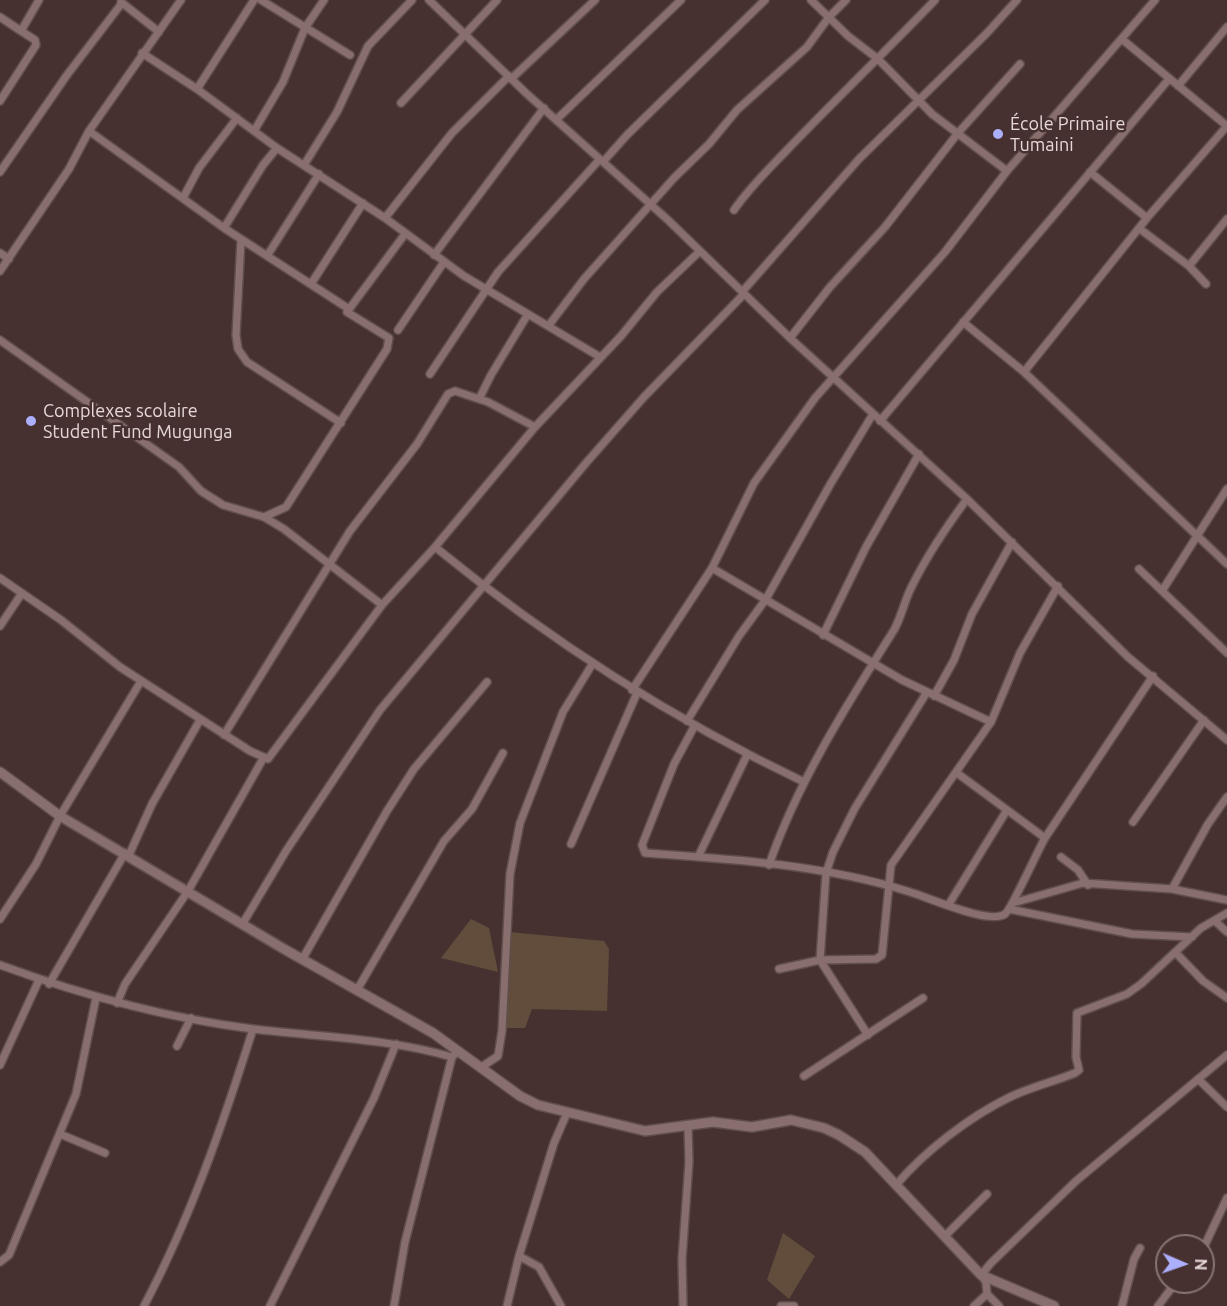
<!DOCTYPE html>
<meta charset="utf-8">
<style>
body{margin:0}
#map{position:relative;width:1227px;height:1306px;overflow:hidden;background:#463130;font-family:Ubuntu,sans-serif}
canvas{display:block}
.north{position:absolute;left:1155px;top:1234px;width:60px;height:60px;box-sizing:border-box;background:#463130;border:2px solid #867473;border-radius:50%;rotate:92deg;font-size:16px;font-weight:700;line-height:24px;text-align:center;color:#e6d8d7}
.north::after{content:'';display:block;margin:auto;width:21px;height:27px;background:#acaffb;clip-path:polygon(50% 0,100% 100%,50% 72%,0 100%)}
</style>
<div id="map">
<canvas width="1227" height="1306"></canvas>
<div class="north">N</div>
</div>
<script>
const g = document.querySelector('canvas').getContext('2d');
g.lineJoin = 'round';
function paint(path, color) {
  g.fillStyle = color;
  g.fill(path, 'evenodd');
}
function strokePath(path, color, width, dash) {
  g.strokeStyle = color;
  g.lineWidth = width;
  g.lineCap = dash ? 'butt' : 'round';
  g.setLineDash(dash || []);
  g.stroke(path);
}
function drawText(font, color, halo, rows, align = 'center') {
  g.font = font + ' Ubuntu,sans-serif';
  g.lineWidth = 5;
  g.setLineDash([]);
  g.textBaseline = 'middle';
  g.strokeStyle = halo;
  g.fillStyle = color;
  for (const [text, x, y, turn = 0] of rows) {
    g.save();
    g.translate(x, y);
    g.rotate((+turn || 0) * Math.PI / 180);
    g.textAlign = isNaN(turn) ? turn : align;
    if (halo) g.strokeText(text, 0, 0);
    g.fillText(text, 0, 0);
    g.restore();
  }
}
paint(new Path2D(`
 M471 919 489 928 498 972 441 958Z
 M509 932 604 941 609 949 607 1011 532 1009 525 1028H505Z
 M783 1233 815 1256 789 1299 767 1280Z`), '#624d3c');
const street = new Path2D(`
 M261 0 350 55
 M429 0 527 94 668 220 790 338 967 499 1128 657 1227 740
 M811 0 848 36 878 59 932 114 1007 171
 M121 2 159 32
 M0 17 21 31 39 0
 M1123 40 1227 126
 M142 53 197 89 277 148 385 218 464 276 600 357
 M511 79 595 0
 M1178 86 1227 27
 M197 89 254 0
 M0 101 36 45 35 40 21 31
 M401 103 497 0
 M557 119 681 0
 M89 131 224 228 349 309
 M254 131 283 82 305 28 324 0
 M603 162 627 135 765 0
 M304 165 337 112 368 46 412 0
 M0 172 67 75 122 3
 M1090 172 1147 218
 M183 198 199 168 237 118
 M734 210C749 188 768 170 786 151 835 100 886 51 935 0
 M385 218 452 133 509 76
 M224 228 263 165 277 148
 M1140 229 1189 266 1206 284
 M241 240 236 335 238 349 247 362 341 423
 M0 253 9 259
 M434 255 544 108
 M267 256 319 174
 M1189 266 1227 219
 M0 271 69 169 89 131 181 0
 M311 284 363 203
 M742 292 859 159 987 33 1017 0
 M963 322 1024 372 1227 564
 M549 325 584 279 674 178 709 144 737 110 807 47 829 17 846 0
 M398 330 444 262
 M790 338 830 287 885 227 958 133 1020 64
 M0 340 179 467 201 491 223 505 264 517 284 529 382 605 435 547 535 427 621 336 657 292 700 251
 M1024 372 1147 218 1227 126
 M430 374 498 272 600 159
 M479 399 491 375 528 314
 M880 421 1169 79
 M264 517 286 507 387 349 389 338 347 312 405 234
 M435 547C549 640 672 719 804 782
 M712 568 902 680 991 722
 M1139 569 1227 653
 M0 578 61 620 120 667 250 751 268 759 382 605
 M1162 591 1227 489
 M0 626 22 593
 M823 635 866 547 919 454
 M632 690 712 568 754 483 815 398 945 252 1007 171 1155 0
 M934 696 954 660 972 614 1012 542
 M687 721 739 636 766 599 831 483 873 414
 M695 725 674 764 642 845 645 853C733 859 825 865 910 892 930 898 989 925 1005 914 1011 910 1038 850 1045 838L1153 676
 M224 735 350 531 417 444 448 394 455 391 488 402 535 427
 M957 773 1045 838
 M1133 822 1204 720
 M571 844 637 693
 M129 855 152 804 200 720
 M698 857 747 755
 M1061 857 1078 870 1088 885
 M769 865C798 781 847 705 894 630 902 616 905 598 913 584 928 554 947 526 967 499
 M1172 889 1208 824 1227 797
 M1013 903 1083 883 1172 889 1227 900
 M949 904 1007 810
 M1009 909 1132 934 1192 937
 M0 919 36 864 60 816 141 681
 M1215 921 1227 932
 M243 923 286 851 380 710 586 463 644 397 744 294
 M1175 952 1203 981 1227 998
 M303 958 387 811 414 769 487 682
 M0 965C82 995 166 1018 253 1029 319 1037 387 1038 452 1057L458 1051
 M779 969 820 960 876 959 882 955 891 865 991 722 1020 653 1058 586
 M49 984 125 853
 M357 990 444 841 472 809 503 753
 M117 1003 125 984 188 891 264 757
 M868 1035 820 960 826 873 833 852 855 808 927 692
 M177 1046 191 1018
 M0 1065 39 980
 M480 1068 498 1056 502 1031 510 874 520 823 563 712 593 663
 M804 1076 923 998
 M1198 1079 1227 1107
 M60 1134 105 1153
 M896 1185C925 1151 969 1117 1010 1097 1031 1087 1053 1082 1075 1073L1079 1070 1076 1057 1077 1013 1127 994 1141 984 1201 928 1227 913
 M945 1236 987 1194
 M1203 1249 1227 1198
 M0 1262 9 1255 76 1094 96 998
 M144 1306C191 1217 223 1124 253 1029
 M270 1306 374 1098 396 1044
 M394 1306 405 1242 452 1057
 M507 1306 519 1256
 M561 1306 539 1267 519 1256 554 1143 567 1113
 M683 1306 682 1259 689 1162 688 1126
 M781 1306H794
 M974 1306 987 1294
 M999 1306 987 1294 986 1282 981 1275 991 1263 1076 1181 1227 1055
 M1122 1306 1134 1259 1140 1248
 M1158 1306 1176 1282`);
const secondary = new Path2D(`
 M0 772 60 816 284 949 433 1033 520 1096 538 1105 645 1131 713 1122 752 1127 791 1120 824 1128 839 1135 865 1152 981 1275 1054 1306`);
strokePath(street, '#604e4d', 10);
strokePath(secondary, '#604e4d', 12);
strokePath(street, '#886f6e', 7);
strokePath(secondary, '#886f6e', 9);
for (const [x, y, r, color] of [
 [998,134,6,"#acaffb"],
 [31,421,6,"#acaffb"]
]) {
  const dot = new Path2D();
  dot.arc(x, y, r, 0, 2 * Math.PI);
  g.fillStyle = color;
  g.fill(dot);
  strokePath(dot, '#463130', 2);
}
drawText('18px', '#e6d8d7', '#463130', [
 ["École Primaire",1010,124],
 ["Tumaini",1010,145],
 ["Complexes scolaire",43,411],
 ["Student Fund Mugunga",43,432]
], 'left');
</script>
